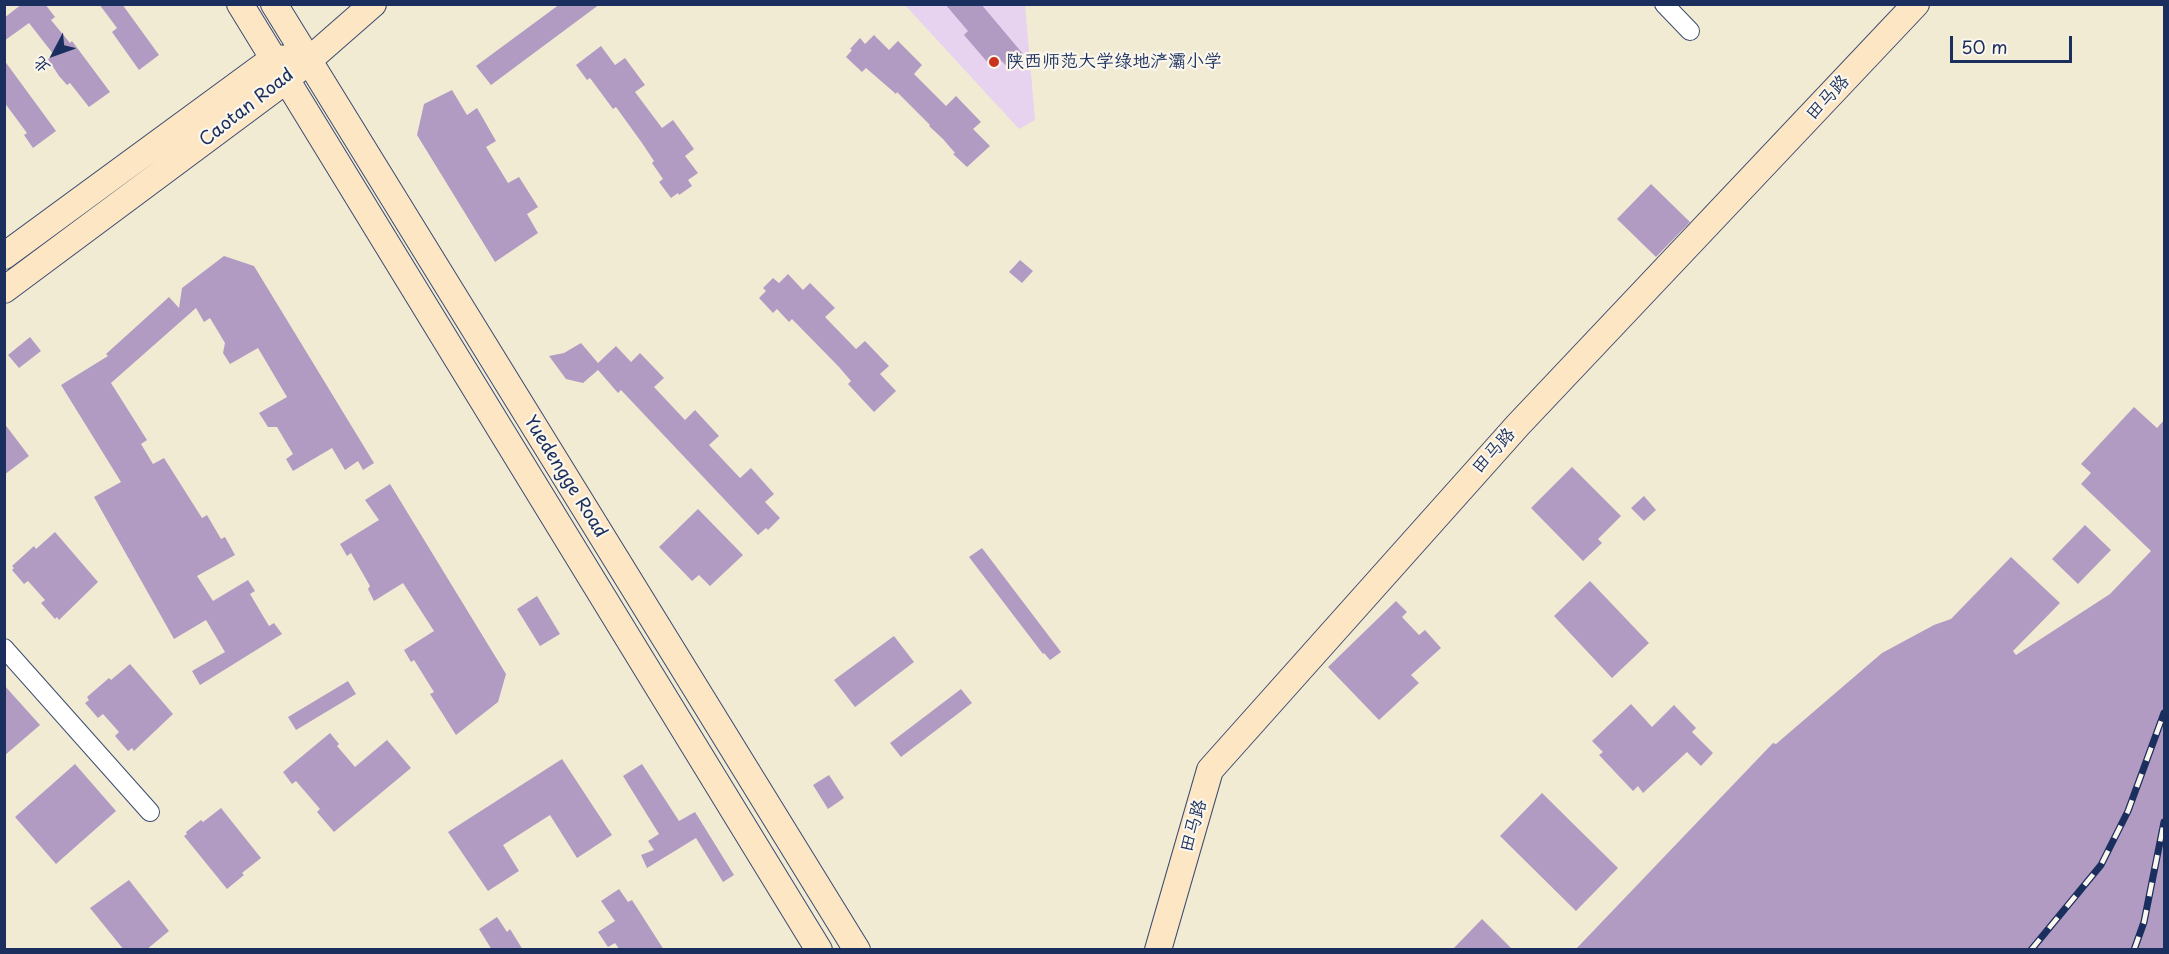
<!DOCTYPE html>
<meta charset="utf-8">
<style>
body{margin:0}
#map{position:relative;width:2169px;height:954px;overflow:hidden;background:#f1ebd4;font-family:"Playpen Sans","LXGW WenKai TC",sans-serif}
canvas{display:block}
.frame{position:absolute;inset:0;border:6px solid #1b2f5e;pointer-events:none}
.north{position:absolute;left:24px;top:24px;width:60px;height:60px;-webkit-text-stroke:4px #fbf7ec;paint-order:stroke;rotate:229deg;font-size:16px;font-weight:700;line-height:24px;text-align:center;color:#1b2f5e}
.north::after{content:'';display:block;margin:auto;width:21px;height:27px;background:#1b2f5e;clip-path:polygon(50% 0,100% 100%,50% 72%,0 100%)}
.scale{position:absolute;left:1950px;top:36px;width:122px;height:27px;box-sizing:border-box;border:3px solid #1b2f5e;border-top:0;padding-left:8px;font-size:18px;line-height:21px;white-space:nowrap;color:#1b2f5e;-webkit-text-stroke:4px #fbf7ec;paint-order:stroke}
</style>
<div id="map">
<canvas width="2169" height="954"></canvas>
<div class="frame"></div>
<div class="north">北</div>
<div class="scale">50 m</div>
</div>
<script>
const g = document.querySelector('canvas').getContext('2d');
g.lineJoin = 'round';
function paint(path, color) {
  g.fillStyle = color;
  g.fill(path, 'evenodd');
}
function strokePath(path, color, width, dash) {
  g.strokeStyle = color;
  g.lineWidth = width;
  g.lineCap = dash ? 'butt' : 'round';
  g.setLineDash(dash || []);
  g.stroke(path);
}
function drawText(font, color, halo, rows, align = 'center') {
  g.font = font + ' "Playpen Sans","LXGW WenKai TC",sans-serif';
  g.lineWidth = 4.5;
  g.setLineDash([]);
  g.textBaseline = 'middle';
  g.strokeStyle = halo;
  g.fillStyle = color;
  for (const [text, x, y, turn = 0] of rows) {
    g.save();
    g.translate(x, y);
    g.rotate((+turn || 0) * Math.PI / 180);
    g.textAlign = isNaN(turn) ? turn : align;
    if (halo) g.strokeText(text, 0, 0);
    g.fillText(text, 0, 0);
    g.restore();
  }
}
paint(new Path2D(`
 M905 5H1025L1035 120 1019 129Z`), '#e7d2ef');
paint(new Path2D(`
 M22 4H45L55 17 51 20 70 43 72 41 110 92 89 107 70 83 67 85 59 76 48 59 54 55 29 23 4 41V18Z
 M99 4H122L159 55 139 70 112 32 117 28Z
 M560 4H600L491 85 476 66Z
 M945 4H981L1023 54 1008 68 1002 61 997 66 993 61 989 64 964 35 968 31Z
 M874 35 889 50 898 41 922 65 914 74 946 106 956 96 981 122 973 129 990 146 967 167 953 154 955 153 943 139 929 126 930 125 897 92 896 94 866 68 862 72 846 57 852 50 850 49 860 38 865 44Z
 M601 46 615 65 625 58 645 85 635 92 662 128 673 120 694 149 685 156 698 173 688 180 692 186 679 195 678 193 671 198 659 182 663 179 652 163 654 161 642 143 616 107 613 109 590 78 587 80 576 65Z
 M4 60 56 131 33 148 24 135 27 133 4 102Z
 M452 90 467 115 477 108 496 141 486 147 508 183 519 177 538 207 527 214 538 233 495 262 417 135 424 104Z
 M1651 184 1690 222 1656 257 1617 219Z
 M224 256 254 266 374 463 363 470 358 461 345 470 332 448 293 471 286 459 293 454 277 427H268L259 413 287 397 258 348 230 364 223 353 225 343 210 318 204 322 196 308 111 383 147 440 141 444 153 464 164 458 202 518 207 515 221 539 225 537 235 555 197 576 213 601 248 580 255 591 250 594 269 626 274 623 282 634 200 685 192 671 225 652 206 620 174 639 94 497 121 482 61 385 108 356 106 354 169 297 179 308 182 288Z
 M1020 260 1033 271 1022 283 1009 272Z
 M788 274 803 290 810 283 835 308 825 317 856 349 865 341 889 366 880 374 896 391 874 412 848 384 851 381 839 367 792 319 789 322 777 309 773 313 759 298 766 291 763 288 773 278 779 283Z
 M30 337 41 351 19 368 8 355Z
 M581 343 598 363 616 346 631 362 640 353 664 378 654 387 685 420 695 410 719 436 709 445 740 478 751 468 774 494 765 502 780 518 768 530 766 528 758 535 621 390 618 393 598 370 583 383 566 379 549 356 564 353Z
 M2134 407 2157 428 2164 420V950H1575L1773 743 1776 744 1882 653 1934 625 1951 619 2011 557 2060 603 2013 651 2016 655 2110 594 2151 551 2081 484 2091 473 2081 464Z
 M4 423 29 456 4 475Z
 M1572 467 1621 516 1598 539 1602 543 1583 561 1531 508Z
 M390 484 506 674 498 702 456 735 430 694 434 692 414 660 411 662 404 650 434 631 403 583 374 601 368 589 370 586 351 553 347 556 340 544 379 520 365 500Z
 M1644 496 1656 510 1644 521 1631 508Z
 M698 509 743 555 710 586 699 575 692 581 659 547Z
 M2085 525 2111 550 2078 584 2052 559Z
 M55 532 98 582 59 620 57 617 55 619 41 603 45 600 28 581 24 584 12 570 14 568 12 566 34 546 36 549Z
 M982 548 1061 652 1050 660 1044 653 1043 654 969 557Z
 M1590 581 1649 643 1612 678 1554 616Z
 M537 596 560 634 540 646 517 609Z
 M1396 601 1407 612 1402 617 1419 635 1425 630 1441 648 1411 675 1419 683 1379 720 1328 667Z
 M894 636 914 662 855 707 834 680Z
 M130 664 173 714 134 751 132 748 128 751 115 736 119 732 103 714 98 718 85 703 89 700 87 697 109 678 111 680Z
 M348 681 356 694 296 730 288 717Z
 M4 685 40 725 4 756Z
 M961 689 972 703 901 757 890 743Z
 M1631 704 1652 727 1674 705 1696 728 1692 732 1713 753 1701 766 1687 752 1643 793 1638 786 1633 791 1599 755 1603 752 1592 741Z
 M330 733 339 744 337 746 355 767 387 740 411 768 334 832 317 812 320 809 296 781 292 784 283 772Z
 M562 759 612 835 577 858 550 815 503 845 519 871 488 891 448 832Z
 M75 764 116 811 56 864 15 817Z
 M642 764 679 821 695 812 734 875 723 882 696 838 647 868 641 855 654 850 648 841 659 834 623 776Z
 M829 775 844 798 828 809 813 785Z
 M1542 793 1618 868 1576 911 1500 836Z
 M221 808 261 858 242 873 244 875 227 889 184 836 187 834 186 832 201 820 203 822Z
 M129 880 169 931 146 950H124L90 908Z
 M619 889 628 902 632 900 664 950H620L615 943 608 947 598 932 615 921 601 901Z
 M497 917 507 932 510 929 523 950H492L479 929Z
 M1482 919 1513 950H1452Z`), '#b29bc2');
const street = new Path2D(`
 M1664 4 1690 31
 M4 648 150 812`);
const secondary = new Path2D(`
 M240 4 819 950
 M274 4 857 950
 M4 256 274 58 289 59
 M4 290 285 81 373 4
 M1158 950 1210 770 1518 425 1916 4`);
strokePath(street, '#3b4b70', 20);
strokePath(secondary, '#3b4b70', 28);
strokePath(street, '#fff', 18);
strokePath(secondary, '#fce6c4', 26);
const rail = new Path2D(`
 M2031 950 2101 865 2128 811 2164 713
 M2134 950 2144 922 2164 822`);
strokePath(rail, '#1b2f5e', 7);
strokePath(rail, '#fbf7ec', 4.5, [14]);
for (const [x, y, r, color] of [
 [994,62,6,"#c8321e"]
]) {
  const dot = new Path2D();
  dot.arc(x, y, r, 0, 2 * Math.PI);
  g.fillStyle = color;
  g.fill(dot);
  strokePath(dot, '#fbf7ec', 2);
}
drawText('18px', '#1b2f5e', '#fbf7ec', [
 ["陕西师范大学绿地浐灞小学",1006,62]
], 'left');
drawText('18px', '#1b2f5e', '#fbf7ec', [
 ["田马路",1828,98,-47],
 ["Caotan Road",247,108,-38],
 ["田马路",1494,451,-48],
 ["Yuedengge Road",565,477,58],
 ["田马路",1194,826,-74]
]);
</script>
